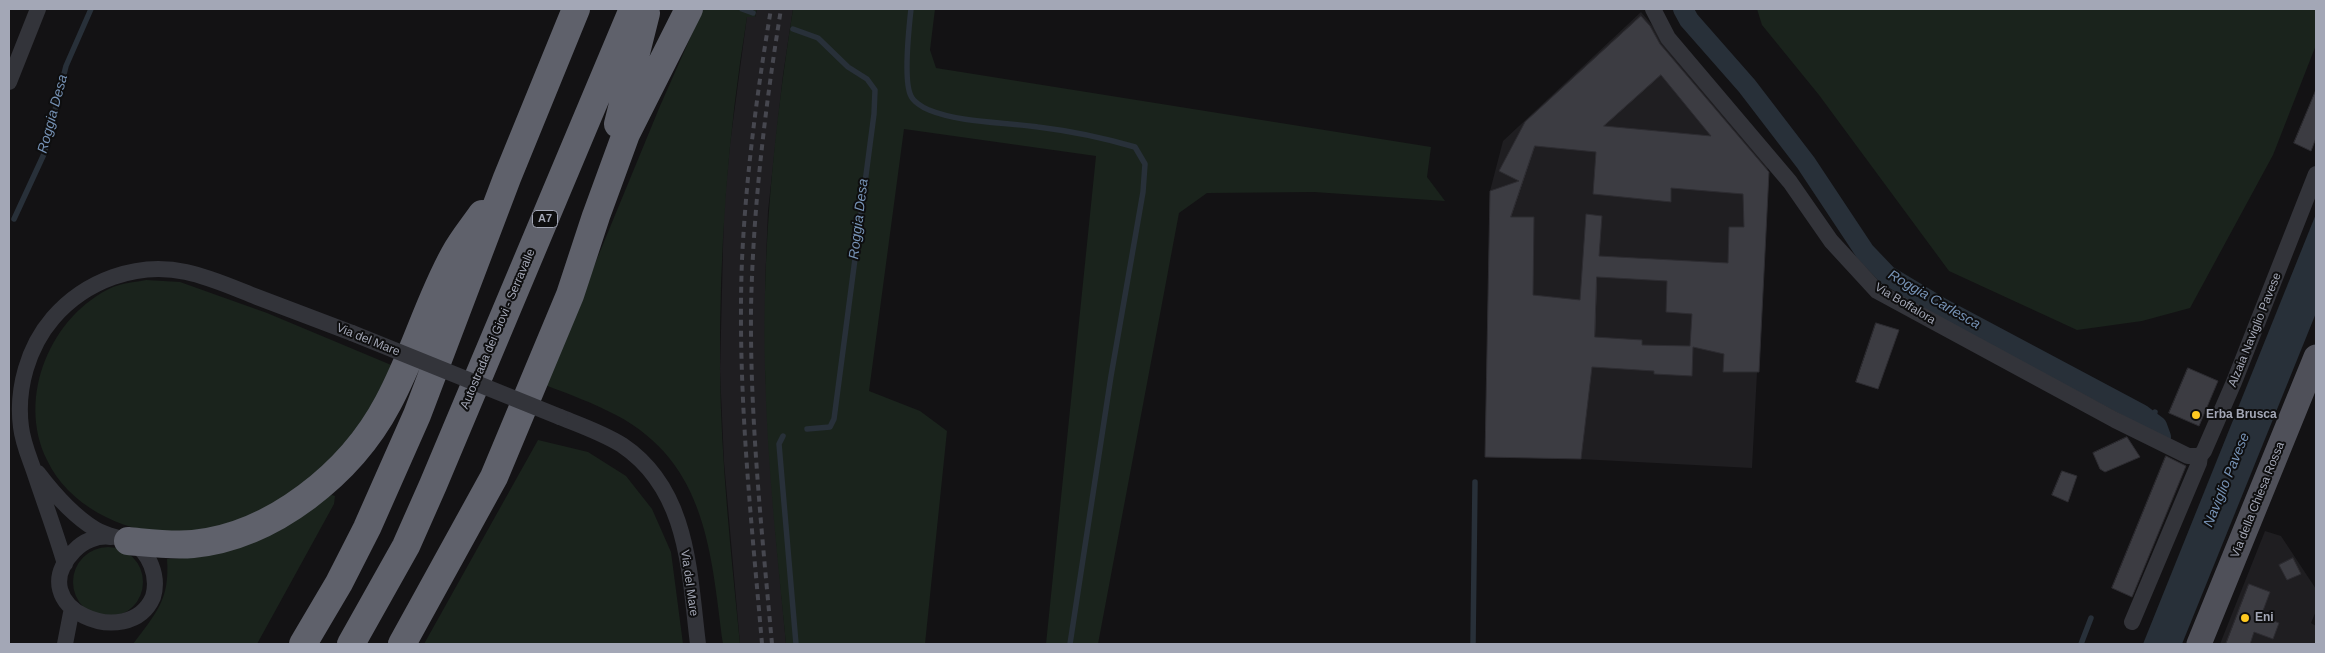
<!DOCTYPE html>
<style>
body{margin:0}
#map{position:relative;width:2325px;height:653px;overflow:hidden;background:#131214;font-family:Helvetica,sans-serif}
canvas{display:block}
.frame{position:absolute;inset:0;border:10px solid #a3a7b6;pointer-events:none}
</style>
<div id="map">
<canvas width="2325" height="653"></canvas>
<div class="frame"></div>
</div>
<script>
const g = document.querySelector('canvas').getContext('2d');
g.lineJoin = 'round';
function paint(path, color) {
  g.fillStyle = color;
  g.fill(path, 'evenodd');
}
function strokePath(path, color, width, dash) {
  g.strokeStyle = color;
  g.lineWidth = width;
  g.lineCap = dash ? 'butt' : 'round';
  g.setLineDash(dash || []);
  g.stroke(path);
}
function drawText(font, color, halo, rows, align = 'center') {
  g.font = font + ' Helvetica,sans-serif';
  g.lineWidth = 4;
  g.setLineDash([]);
  g.textBaseline = 'middle';
  g.strokeStyle = halo;
  g.fillStyle = color;
  for (const [text, x, y, turn = 0] of rows) {
    g.save();
    g.translate(x, y);
    g.rotate((+turn || 0) * Math.PI / 180);
    g.textAlign = isNaN(turn) ? turn : align;
    if (halo) g.strokeText(text, 0, 0);
    g.fillText(text, 0, 0);
    g.restore();
  }
}
paint(new Path2D(`
 M757 9H793L783 75 768 211 765 286V370L776 536 786 644H740L724 462 720 371 724 208 730 144 747 16 755 17Z
 M1641 12 1768 162 1752 468 1541 457H1485L1490 191 1503 141Z
 M2265 531 2281 536 2316 589V611L2311 623 2316 626V644H2220Z`), '#1f1e21');
paint(new Path2D(`
 M703 9H757L755 17H747C728 133 719 251 720 370 721 461 731 553 740 644H723C711 553 707 463 616 415 593 403 569 394 545 385L660 106Z
 M793 9H935L930 50 936 68 1431 147 1427 177 1445 201 1314 192 1207 193 1179 213 1098 644H1046L1096 156 904 129 869 391 920 411 947 431 925 644H786C777 553 767 461 765 370 762 248 774 129 793 9Z
 M1757 9H2316V45L2273 155 2190 308 2142 321 2077 330 1949 271 1819 95 1762 25Z
 M146 280 180 282 267 313 396 367C379 394 355 439 332 461 312 481 288 500 262 512 249 518 233 521 219 526 208 529 197 534 186 536 180 537 173 535 167 534 120 530 68 505 47 460 16 397 51 315 113 287 123 283 136 282 146 280Z
 M538 440 588 452 626 476 652 509 671 552 683 644H424Z
 M332 495 335 496 334 504 257 644H133C156 613 170 600 167 559L201 557 245 545Z
 M73 582a35 35 0 1 1 70 0a35 35 0 1 1-70 0Z`), '#1a231c');
paint(new Path2D(`
 M2316 214V313L2182 644H2143Z`), '#283039');
strokePath(new Path2D(`
 M742 9 753 13
 M911 9C909 27 903 81 911 96 913 101 923 108 929 110 961 123 1004 122 1038 127 1071 131 1104 138 1135 147L1145 164 1143 192 1111 376 1070 644
 M793 29 818 38 848 67 867 79 875 90 874 114 834 419 830 427 807 429
 M14 219 44 154 66 66 91 9
 M2152 421 2155 412
 M783 436 779 444 796 644
 M1473 644 1475 482
 M2081 644 2091 618`), '#283039', 5.5);
strokePath(new Path2D(`
 M1683 9 1689 20 1747 86 1806 163 1865 252 1887 275 1942 308 2141 414 2157 426 2161 437`), '#283039', 20);
const building = new Path2D(`
 M1641 16 1650 26 1660 44 1769 172 1759 372H1723L1724 354 1693 347 1692 376 1654 374V371L1592 367 1581 459 1485 457 1490 191 1519 181 1499 171 1525 122ZM1661 75 1711 136 1604 126ZM1535 146 1596 152 1593 194 1671 202V188L1743 194 1744 227H1729L1728 263 1599 256 1602 216 1586 214 1580 300 1533 295 1534 217H1511ZM1597 277 1667 281 1666 312 1692 314 1690 346 1642 345V340L1595 337Z
 M2316 90V138L2311 151 2294 143Z
 M1876 323 1899 330 1878 389 1856 382Z
 M2188 368 2218 381 2199 426 2169 413Z
 M2127 437 2140 457 2105 472 2100 469 2093 453Z
 M2166 456 2186 466 2132 597 2112 588Z
 M2062 471 2077 476 2068 502 2052 495Z
 M2293 558 2301 574 2287 580 2279 565Z
 M2249 584 2270 592 2261 616 2279 623 2273 639 2254 632 2250 644H2226Z`);
paint(building, '#3c3c42');
strokePath(building, '#2d2c31', 1);
strokePath(new Path2D(`
 M1653 9 1668 38 1790 182 1831 241 1877 291 2115 420 2188 456H2200
 M9 82 38 9
 M560 417C580 425 603 433 622 445 689 490 689 572 698 644
 M38 473C54 494 72 515 95 529 106 536 119 537 130 542 150 551 159 577 153 597 129 653 20 607 74 551 83 541 98 535 111 537
 M65 564C56 533 45 504 35 474 30 459 23 444 21 427 16 389 28 347 53 318 85 281 137 261 186 272 210 277 234 288 257 297 289 309 321 321 352 333
 M2132 622 2199 463 2200 456 2204 451 2234 382 2316 174
 M65 644 71 613`), '#33343a', 16);
strokePath(new Path2D(`
 M2199 644 2316 357`), '#4f5059', 25);
strokePath(new Path2D(`
 M618 124 646 13
 M128 541C150 543 171 546 193 544 273 536 351 473 388 403 414 355 428 302 454 255 462 240 473 227 482 214
 M303 644 339 583 367 528 417 415 507 178 576 9
 M351 644 406 546 433 485 633 9
 M402 644 494 477 570 295 596 216 626 134 689 9`), '#5f616b', 28);
strokePath(new Path2D(`
 M762 644C751 516 737 389 742 260 746 176 757 92 771 9
 M772 644C762 533 750 421 751 309 753 208 765 108 781 9`), '#46474f', 4, [6, 5]);
strokePath(new Path2D(`
 M352 333 560 417`), '#33343a', 16);
for (const [x, y, r, color] of [
 [2196,415,5,"#ffc920"],
 [2245,618,5,"#ffc920"]
]) {
  const dot = new Path2D();
  dot.arc(x, y, r, 0, 2 * Math.PI);
  g.fillStyle = color;
  g.fill(dot);
  strokePath(dot, '#0e0e0f', 2);
}
for (const [x, y, w] of [
 [545,219,25]
]) {
  const box = new Path2D();
  box.roundRect(x - w / 2, y - 8.5, w, 17, 4);
  g.fillStyle = '#0e0e0f';
  g.fill(box);
  strokePath(box, '#a3a7b6', 1);
}
drawText('bold 11px', '#a3a7b6', null, [
 ["A7",545,219]
]);
drawText('12px', '#a3a7b6', '#0e0e0f', [
 ["Via Boffalora",1905,304,31],
 ["Autostrada dei Giovi - Serravalle",498,329,-67],
 ["Alzaia Naviglio Pavese",2255,330,-68],
 ["Via del Mare",368,340,22],
 ["Via della Chiesa Rossa",2258,500,-68],
 ["Via del Mare",689,583,82]
]);
drawText('bold 12px', '#a3a7b6', '#0e0e0f', [
 ["Erba Brusca",2206,415],
 ["Eni",2255,618]
], 'left');
drawText('italic 14px', '#7692b5', '#0e0e0f', [
 ["Roggia Desa",53,114,-75],
 ["Roggia Desa",859,219,-83],
 ["Roggia Carlesca",1934,300,30],
 ["Naviglio Pavese",2227,480,-68]
]);
</script>
